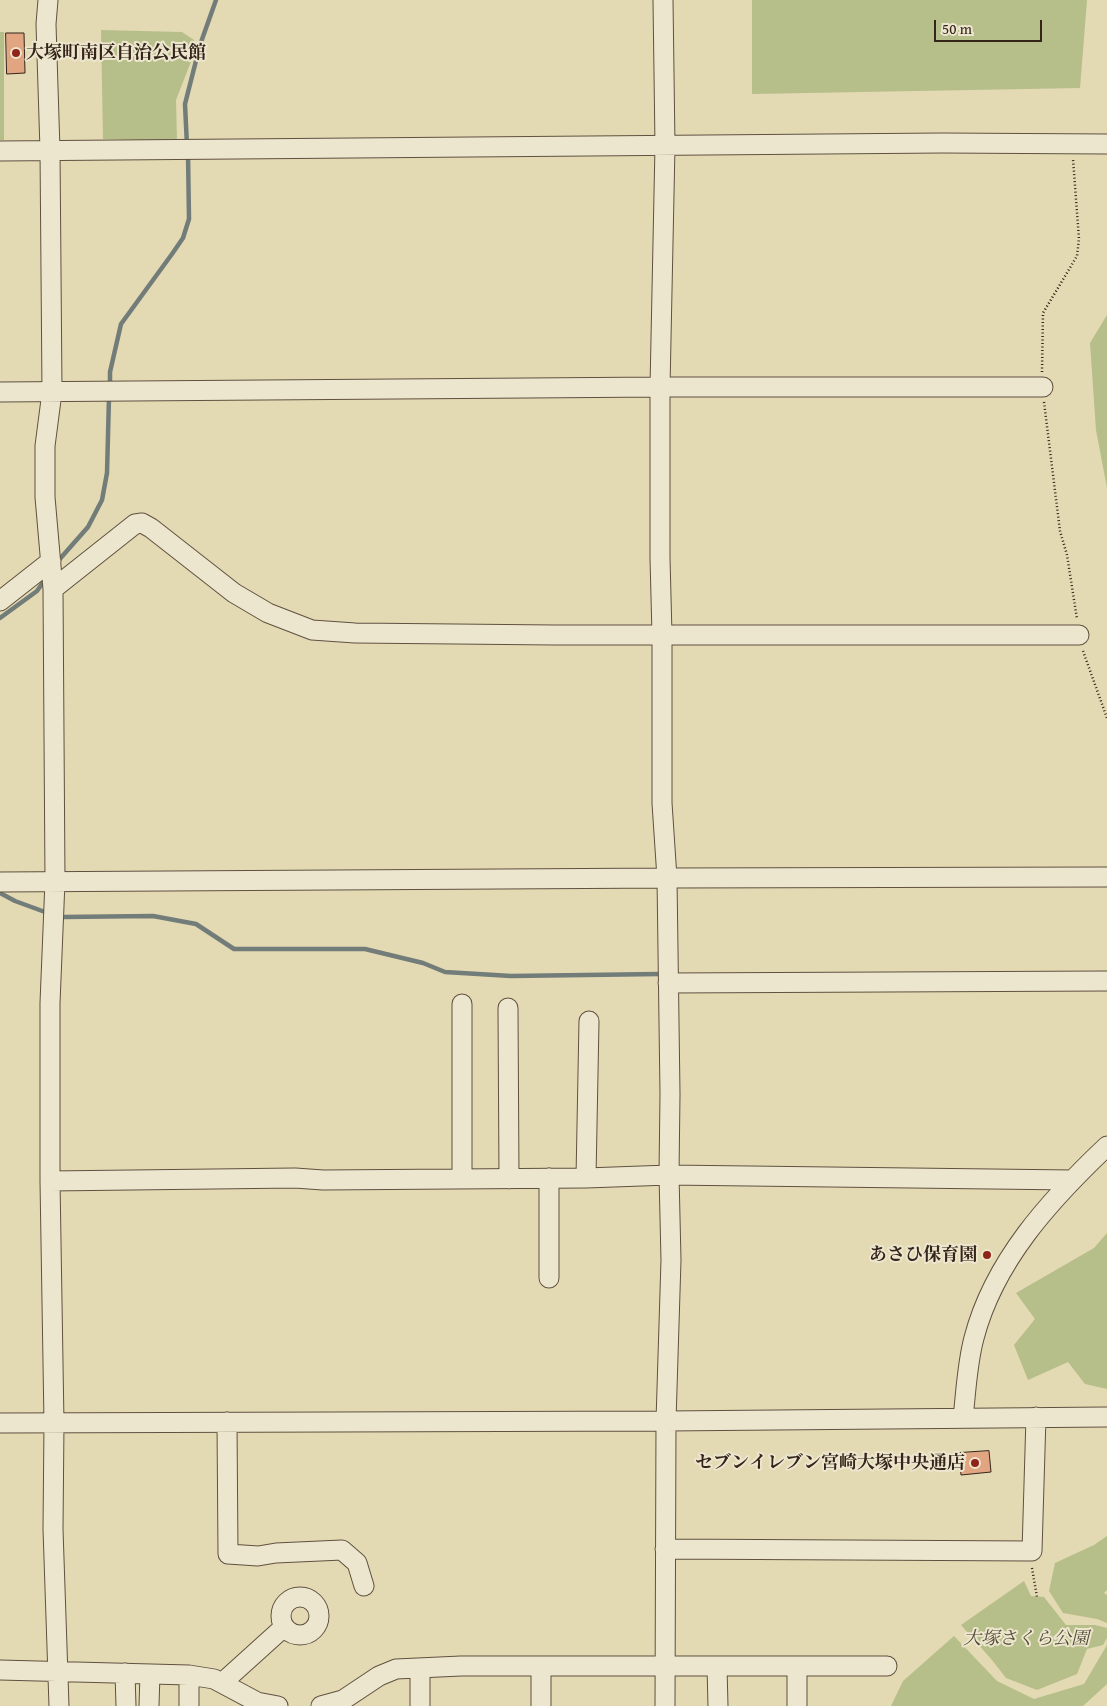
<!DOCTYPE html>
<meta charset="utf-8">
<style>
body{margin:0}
#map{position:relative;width:1107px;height:1706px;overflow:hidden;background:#e3d9b3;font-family:"Gentium Book Plus",serif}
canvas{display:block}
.scale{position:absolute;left:934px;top:20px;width:108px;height:22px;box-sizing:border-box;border:2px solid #34241a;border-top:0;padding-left:6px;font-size:15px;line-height:18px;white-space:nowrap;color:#34241a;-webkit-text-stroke:4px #ede6ce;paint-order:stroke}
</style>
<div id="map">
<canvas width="1107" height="1706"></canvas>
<div class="scale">50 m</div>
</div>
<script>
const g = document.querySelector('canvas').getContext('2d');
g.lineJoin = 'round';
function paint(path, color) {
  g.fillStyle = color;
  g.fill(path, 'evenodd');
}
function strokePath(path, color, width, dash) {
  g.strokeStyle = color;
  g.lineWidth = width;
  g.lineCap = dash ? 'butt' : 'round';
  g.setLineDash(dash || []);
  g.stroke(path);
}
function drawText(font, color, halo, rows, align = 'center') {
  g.font = font + ' "Gentium Book Plus","Noto Serif JP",serif';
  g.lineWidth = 4;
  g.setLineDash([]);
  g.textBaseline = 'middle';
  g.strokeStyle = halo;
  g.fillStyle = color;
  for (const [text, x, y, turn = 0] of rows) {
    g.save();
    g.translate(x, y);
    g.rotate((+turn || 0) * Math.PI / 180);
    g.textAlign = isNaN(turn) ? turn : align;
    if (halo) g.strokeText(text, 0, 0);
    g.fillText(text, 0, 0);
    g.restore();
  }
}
paint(new Path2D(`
 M752 0H1087L1080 88 752 94Z
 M101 30 182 32 194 40 192 59 176 100 177 141 103 139Z
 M0 32H4V140H0Z
 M1107 315V488L1096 430 1090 343Z
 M1107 1233V1389L1085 1384 1068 1362 1028 1380 1014 1345 1035 1319 1016 1293 1094 1248Z
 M1107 1536V1590L1104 1593 1107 1595V1623L1097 1619 1063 1613 1049 1591 1055 1563 1094 1545Z
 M1024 1581 1031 1596 1044 1597 1066 1625H1095L1107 1628V1638L1103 1645 1087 1649 1077 1674 1037 1690 1006 1678 992 1660 961 1625Z
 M954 1636 997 1681 1034 1699 1084 1684 1107 1645V1684L1083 1706H891L903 1681Z`), '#b6be8a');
strokePath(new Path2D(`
 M187 146 185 104 200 45 216 0
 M110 386V372L121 324 172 254 183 238 189 219 188 154
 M58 561 88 527 102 500 107 473 109 397
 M0 618 37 591 46 578
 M0 893 15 901 45 912
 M62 917 153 916 196 924 234 949H365L423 963 445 972 511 976 660 974`), '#727c79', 4.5);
const building = new Path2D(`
 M6 33H24L25 73 7 74Z
 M989 1451 991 1472 961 1475 959 1453Z`);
paint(building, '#e2a581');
strokePath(building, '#34241a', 1);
const minor = new Path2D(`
 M48 0 46 24 50 150 52 392 45 446V497L53 589 55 881 50 1003V1181L54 1423 53 1529 59 1706
 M663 0 665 146 660 387V558L662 635V803L667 878 670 1094 669 1175 671 1260 666 1421 665 1706
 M0 151 942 143 1107 144
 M0 392 660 387H1043
 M53 589 135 524 142 523 151 528 234 593 268 613 312 630 355 633 555 635H1079
 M0 601 51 561
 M0 882 667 878 1107 877
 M668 983 1107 981
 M462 1004V1179
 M508 1008 509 1179
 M586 1178 589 1021
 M50 1181 295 1178 323 1180 586 1178 669 1175 1072 1180
 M549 1278V1178
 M963 1418C966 1392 967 1364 974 1338 994 1261 1050 1200 1107 1146
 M227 1422 228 1554 258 1556 276 1553 342 1550 357 1563 364 1586
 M0 1423 666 1421 1107 1417
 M665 1549 1032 1551 1036 1417
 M281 1616a19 19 0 1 1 38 0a19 19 0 1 1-38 0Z
 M717 1666 718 1706
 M797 1666V1706
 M0 1670 189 1675 214 1679 257 1702 278 1706
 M125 1673 126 1706
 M189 1675V1706
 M222 1683 284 1627
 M149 1706 150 1674
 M321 1706 343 1700 379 1676 396 1669 461 1666H887
 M420 1706V1668
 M541 1706V1666`);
strokePath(minor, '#605140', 21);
strokePath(new Path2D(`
 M1042 372 1043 313 1077 256 1079 239 1073 159
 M1044 402 1060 531 1067 555 1077 619
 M1083 651 1107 718
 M1032 1568 1037 1597`), '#34241a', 2.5, [1, 2.5]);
strokePath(minor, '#ede6ce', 19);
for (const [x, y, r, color] of [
 [16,53,5,"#8f2418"],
 [987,1255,5,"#8f2418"],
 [975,1463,5,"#8f2418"]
]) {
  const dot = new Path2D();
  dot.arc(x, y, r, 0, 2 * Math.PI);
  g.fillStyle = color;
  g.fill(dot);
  strokePath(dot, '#ede6ce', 2);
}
drawText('bold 18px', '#34241a', '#ede6ce', [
 ["大塚町南区自治公民館",26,53,"left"],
 ["あさひ保育園",977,1255],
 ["セブンイレブン宮崎大塚中央通店",965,1463]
], 'right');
drawText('italic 18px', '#544a36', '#ede6ce', [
 ["大塚さくら公園",1026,1639]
]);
</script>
